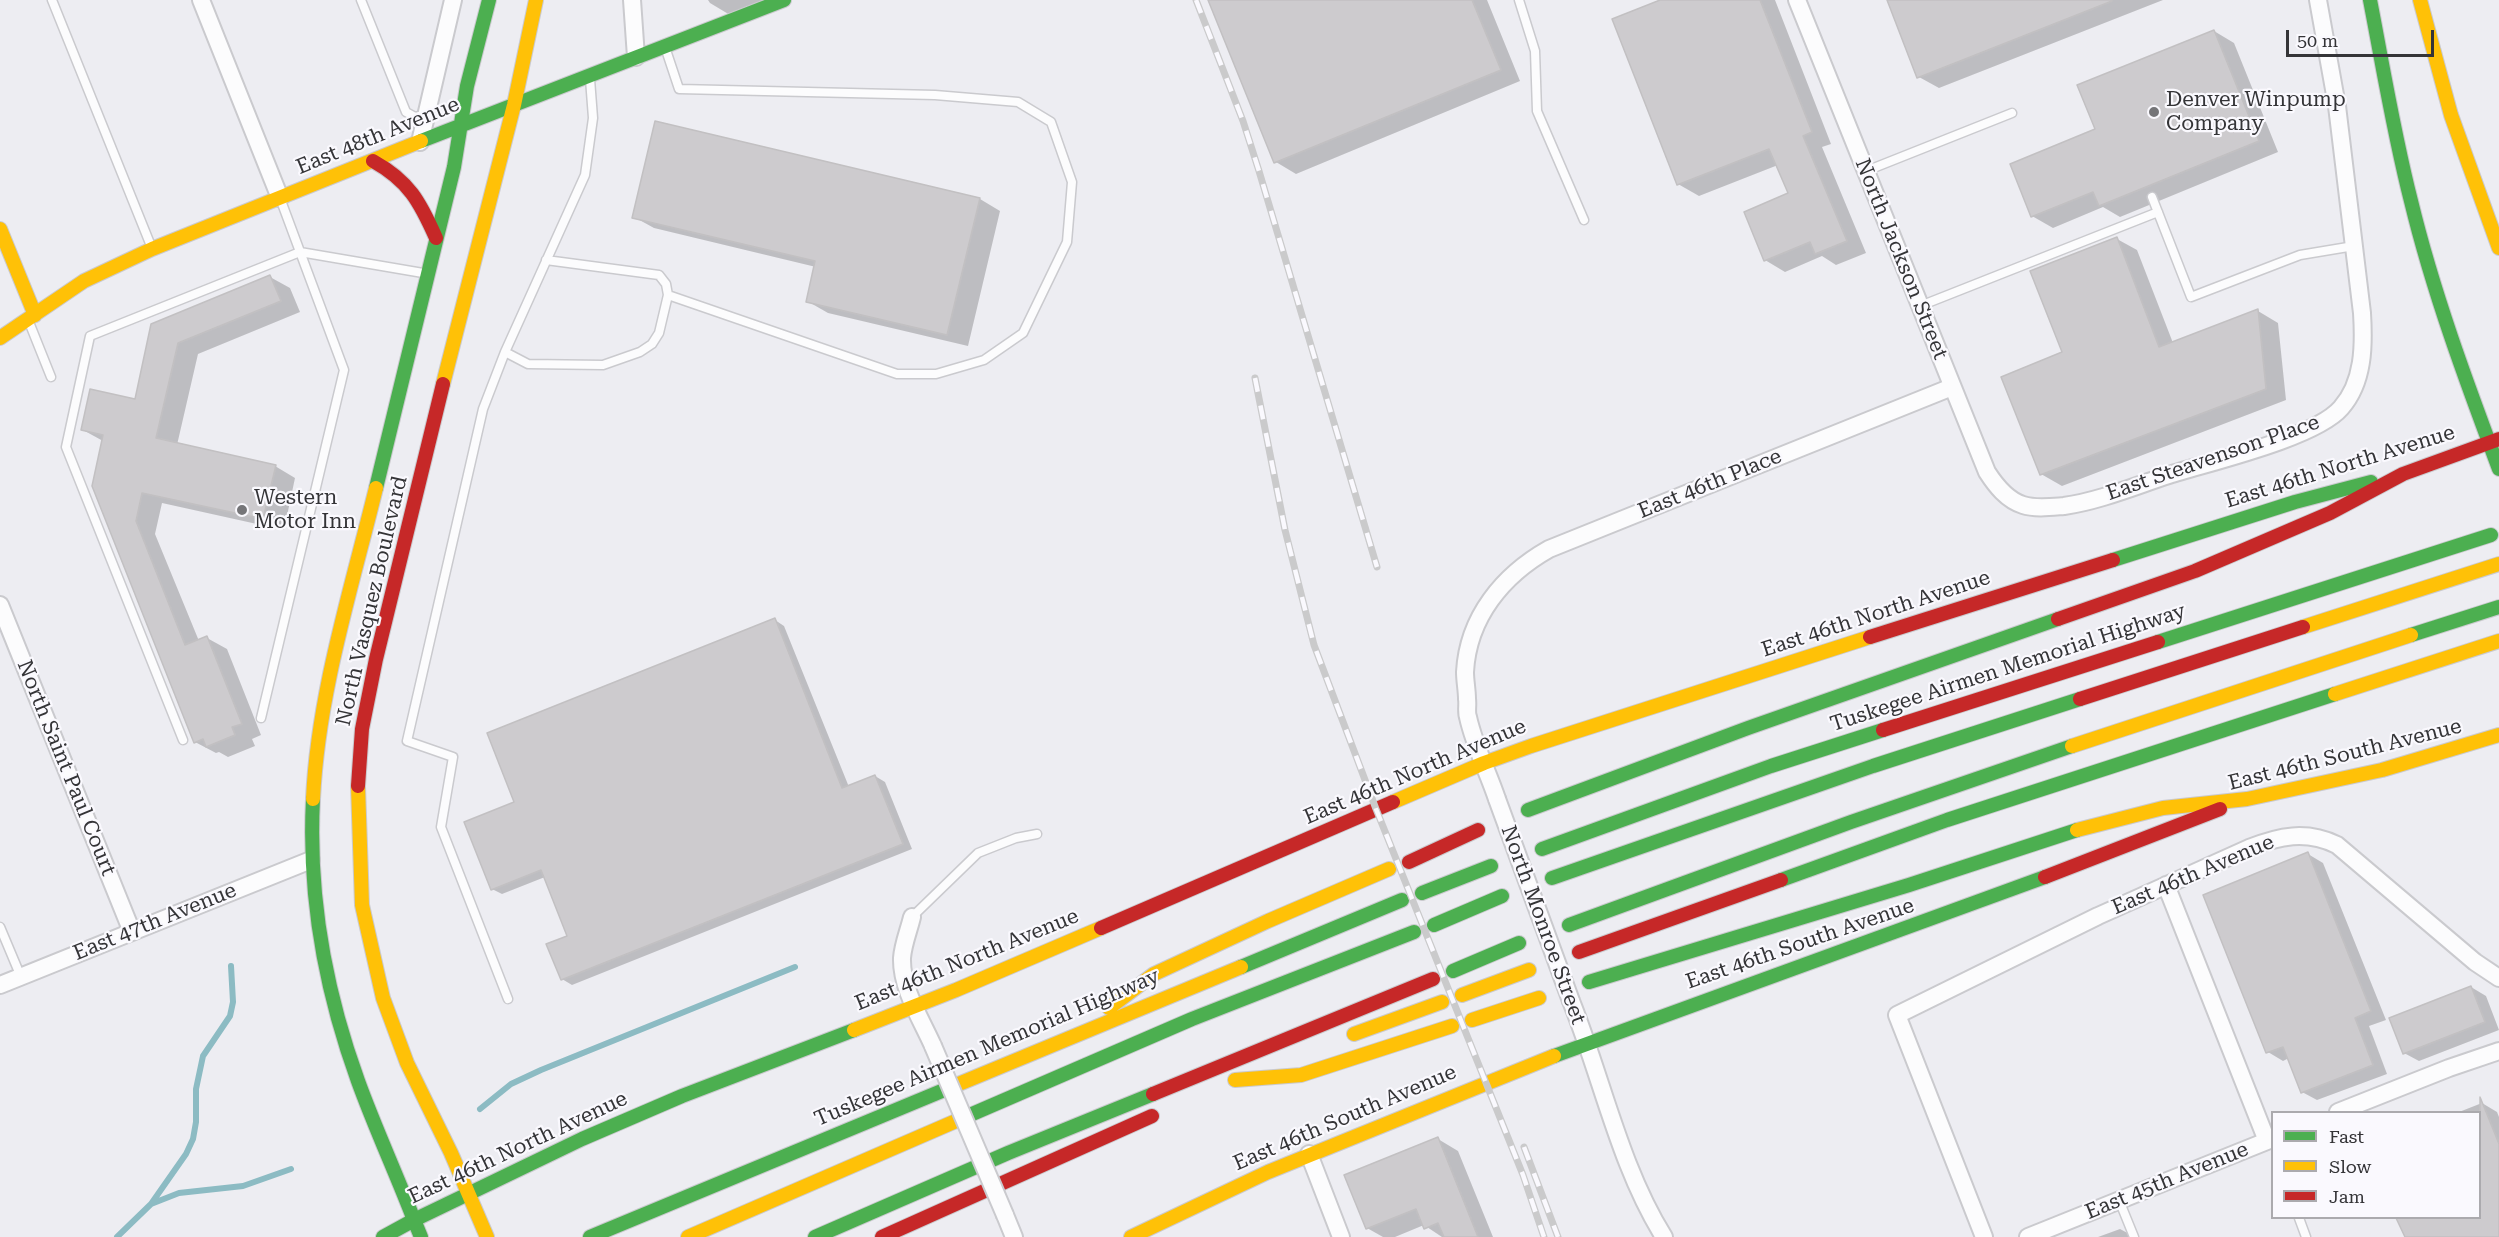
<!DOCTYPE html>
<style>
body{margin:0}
#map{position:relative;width:2499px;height:1237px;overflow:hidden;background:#ededf2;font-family:"Roboto Serif",serif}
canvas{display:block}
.legend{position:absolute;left:2271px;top:1111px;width:210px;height:108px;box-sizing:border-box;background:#faf9fe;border:2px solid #abaaae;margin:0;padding:8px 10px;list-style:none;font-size:18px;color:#343437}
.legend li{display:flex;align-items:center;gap:12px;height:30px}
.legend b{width:30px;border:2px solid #abaaae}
.scale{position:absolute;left:2286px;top:30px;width:148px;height:27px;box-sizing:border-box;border:3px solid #343437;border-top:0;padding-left:8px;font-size:18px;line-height:21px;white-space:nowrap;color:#343437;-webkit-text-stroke:4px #faf9fe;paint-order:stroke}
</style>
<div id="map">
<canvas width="2499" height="1237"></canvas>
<ul class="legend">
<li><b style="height:8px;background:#4caf50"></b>Fast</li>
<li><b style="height:8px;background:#ffc107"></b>Slow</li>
<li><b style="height:8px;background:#c62828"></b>Jam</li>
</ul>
<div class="scale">50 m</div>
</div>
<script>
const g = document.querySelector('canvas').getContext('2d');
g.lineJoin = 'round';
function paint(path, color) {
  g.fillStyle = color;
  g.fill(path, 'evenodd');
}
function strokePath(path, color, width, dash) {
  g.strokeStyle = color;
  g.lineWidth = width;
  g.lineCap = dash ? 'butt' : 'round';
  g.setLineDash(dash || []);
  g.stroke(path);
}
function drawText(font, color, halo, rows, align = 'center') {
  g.font = font + ' "Roboto Serif",serif';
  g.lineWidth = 4.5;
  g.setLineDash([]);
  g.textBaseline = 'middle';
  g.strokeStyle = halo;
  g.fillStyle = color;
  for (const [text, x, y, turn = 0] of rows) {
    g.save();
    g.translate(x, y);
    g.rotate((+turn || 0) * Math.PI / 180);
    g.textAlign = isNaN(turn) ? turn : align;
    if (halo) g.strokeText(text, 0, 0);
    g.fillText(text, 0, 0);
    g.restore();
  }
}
paint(new Path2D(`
 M708 0H766L730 15 710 3Z
 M1209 0H1487L1520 81 1296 174 1276 162Z
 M1664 0H1775L1831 144 1822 147 1866 253 1836 265 1822 256 1785 272 1765 260 1790 194 1778 165 1699 196 1678 184Z
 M1888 0H2163L1939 88 1919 77Z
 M2214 31 2234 43 2278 152 2120 217 2103 207 2053 228 2032 216Z
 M980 199 1000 211 968 346 828 313 807 301 816 267 654 228 634 217Z
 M2117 239 2137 250 2173 343 2258 311 2278 323 2286 400 2062 486 2041 474 2064 353Z
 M270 277 290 288 300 312 198 354 177 445 275 466 295 478 284 530 162 503 155 534 199 641 207 638 227 649 261 735 252 739 255 746 228 757 219 752 216 753 195 742 103 441 83 430 136 400 152 325Z
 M775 620 784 626 849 787 875 776 885 782 912 849 572 985 562 979 569 936 545 877 502 894 492 889 516 803Z
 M2308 854 2323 863 2386 1020 2369 1026 2387 1074 2317 1100 2302 1092 2289 1058 2283 1061 2268 1052Z
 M2471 987 2486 996 2499 1030 2419 1061 2404 1053Z
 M2482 1103 2497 1112 2499 1117V1237H2405L2396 1218H2480V1112H2459Z
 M1438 1139 1458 1151 1493 1237H1442L1424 1225 1395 1237H1383L1367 1228Z
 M2120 1229 2135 1237H2098Z`), '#0003');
strokePath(new Path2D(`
 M480 1109 511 1084 541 1070 795 967
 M151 1204 179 1193 243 1186 291 1169
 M117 1237 151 1204 186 1154 193 1139 196 1122V1089L203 1056 230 1016 233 1002 231 966`), '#8cbbc3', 6);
const building = new Path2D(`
 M1208 0H1472L1501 70 1274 163Z
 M1660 0H1760L1812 132 1803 136 1847 241 1815 254 1810 242 1764 261 1744 212 1788 193 1769 149 1677 185 1612 19Z
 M1887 0H2111L2112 1 1917 78Z
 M2214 30 2259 141 2099 206 2093 192 2031 217 2010 164 2095 129 2077 85Z
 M655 121 980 198 947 335 806 302 815 261 632 218Z
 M2117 237 2159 347 2258 309 2266 389 2040 475 2001 377 2062 352 2030 271Z
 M270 275 281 301 178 343 156 438 276 465 263 519 142 493 136 521 185 645 207 636 242 724 232 727 235 735 206 747 203 739 194 743 92 486 103 435 81 430 90 389 135 399 151 324Z
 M775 618 842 788 875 775 903 844 561 980 546 944 567 936 541 870 491 890 464 822 514 802 487 733Z
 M2308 852 2371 1011 2355 1018 2373 1065 2301 1093 2283 1047 2266 1053 2203 895Z
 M2471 986 2485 1022 2403 1054 2389 1018Z
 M2480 1097 2499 1144V1237H2405L2396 1218H2480Z
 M1438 1137 1478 1237H1444L1438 1223 1424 1229 1416 1209 1366 1229 1344 1175Z`);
paint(building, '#cdcbce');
strokePath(building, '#c2c0c2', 1.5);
const lane = new Path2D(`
 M52 0 151 246
 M361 0 406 112 415 117 426 114
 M1519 0 1535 51 1537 111 1584 220
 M665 47 679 89 935 95 1018 102 1051 122 1072 182 1067 242 1023 333 984 360 936 374H897L668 295
 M1866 171 2012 113
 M2152 197 2191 297 2300 255 2354 246
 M1920 306 2158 212
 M29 322 51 377
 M505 352 528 364 603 365 640 352 652 344 659 333 668 295 666 284 659 275 546 260
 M261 718 344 370 280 198
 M183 740 66 447 90 336 300 252 423 273
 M912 917 978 853 1016 838 1037 834
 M0 927 21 977
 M508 999 441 827 453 757 407 741 483 409 505 352 585 175 593 118 590 79
 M2119 1200 2134 1237
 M2299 1218 2306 1237`);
const street = new Path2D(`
 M201 0 280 198
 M632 0 636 57
 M1797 0 1987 472C1996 486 2007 500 2023 505 2035 509 2051 507 2064 506 2099 501 2135 486 2169 475 2210 462 2315 438 2341 408 2364 382 2364 345 2362 313L2337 106 2318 0
 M420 142 453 0
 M0 605 132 932
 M1497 799C1488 772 1474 745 1468 717 1466 712 1468 705 1467 699 1467 690 1465 681 1465 672 1468 617 1503 575 1549 549L1952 387
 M2166 885 2267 1141
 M912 917C909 930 903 944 902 958 901 988 921 1019 933 1046
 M0 985 311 860
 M1571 1001C1602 1078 1620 1167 1664 1237
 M2338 1112 2449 1068 2499 1051
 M1309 1154 1341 1237
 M1005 1215 1014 1237
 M1984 1237 1897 1015 2098 916 2249 848C2279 836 2306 830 2337 845L2475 962 2499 978
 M2028 1237 2272 1139`);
const fast = new Path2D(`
 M2370 0C2383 67 2394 135 2411 201 2433 292 2466 381 2499 469
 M421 141 784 0
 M376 488 454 167 467 86 489 0
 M2113 560 2295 502 2371 482
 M2411 635 2499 607
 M2158 642 2491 535
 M313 799C308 895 325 990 358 1081 375 1128 396 1173 414 1220L383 1237
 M1528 810 1748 728 2058 619
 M1542 849 1771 766 1883 730
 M1552 878 1873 766 2080 699
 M1781 880 1947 820 2335 694
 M1422 893 1491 866
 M1434 925 1502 896
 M1569 925 1851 822 2072 746
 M1241 967 1402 900
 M1453 971 1519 943
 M1589 982 1909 885 2077 830
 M1554 1056 2045 877
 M956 1121 1192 1019 1414 932
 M421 1237 414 1220 582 1139 682 1096 854 1030
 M590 1237 949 1088
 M815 1237 1008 1153 1153 1094`);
const slow = new Path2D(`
 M2420 0 2451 115 2499 248
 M0 229 35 315
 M0 338 84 281 152 249 421 141
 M443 384 514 105 536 0
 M2303 627 2499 564
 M2335 694 2499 641
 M2072 746 2411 635
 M358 786 362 905 383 998 407 1063 451 1153 487 1237
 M313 799C318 694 351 590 376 488
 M2247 799 2382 770 2499 735
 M1393 802 1484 763 1531 746 1870 637
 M2077 830 2163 808 2247 799
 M1462 995 1529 970
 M1109 1008 1154 974 1268 921 1389 869
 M1472 1020 1539 998
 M854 1030 956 990 1101 928
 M1354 1034 1442 1002
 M1235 1080 1301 1075 1452 1026
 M949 1088 1241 967
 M688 1237 956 1121
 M1131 1237 1268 1172 1554 1056`);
const jam = new Path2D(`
 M373 161C409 181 420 202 436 238
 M2403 474 2499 439
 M2058 619 2195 571 2330 513 2403 474
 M1870 637 2113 560
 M2080 699 2303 627
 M1883 730 2158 642
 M358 786 362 729 376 659 443 384
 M1409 862 1478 830
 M2045 877 2220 809
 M1101 928 1393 802
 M1579 952 1781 880
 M1153 1094 1433 979
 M882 1237 1152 1116`);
strokePath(lane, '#cacace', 11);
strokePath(street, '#cacace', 20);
strokePath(fast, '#cacace', 16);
strokePath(slow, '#cacace', 16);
strokePath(jam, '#cacace', 16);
strokePath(lane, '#fcfcfd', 8);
strokePath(street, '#fcfcfd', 16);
strokePath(fast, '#4caf50', 14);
strokePath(slow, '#ffc107', 14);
strokePath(jam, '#c62828', 14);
const rail = new Path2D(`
 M1196 0 1243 121 1259 171 1377 567
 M1255 378 1285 530 1314 645 1376 809 1523 1175 1544 1237
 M1524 1147 1558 1237`);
strokePath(rail, '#cacacb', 7);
strokePath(rail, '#faf9fe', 4.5, [14]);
const streetBridge = new Path2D(`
 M1497 799 1571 1001
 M933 1046 1005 1215`);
strokePath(streetBridge, '#cacace', 20, []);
strokePath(streetBridge, '#fcfcfd', 16);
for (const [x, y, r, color] of [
 [2154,112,6,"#757578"],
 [242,510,6,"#757578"]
]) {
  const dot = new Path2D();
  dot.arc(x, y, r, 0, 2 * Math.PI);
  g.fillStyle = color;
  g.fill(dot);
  strokePath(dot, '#faf9fe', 2);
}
drawText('21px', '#343437', '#faf9fe', [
 ["Denver Winpump",2166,100],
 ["Company",2166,124],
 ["Western",254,498],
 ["Motor Inn",254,522]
], 'left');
drawText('21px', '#343437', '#faf9fe', [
 ["East 48th Avenue",378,136,-22],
 ["North Jackson Street",1901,259,68],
 ["East Steavenson Place",2213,458,-19],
 ["East 46th North Avenue",2340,467,-17],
 ["East 46th Place",1710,484,-22],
 ["North Vasquez Boulevard",372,601,-77],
 ["East 46th North Avenue",1876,614,-18],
 ["Tuskegee Airmen Memorial Highway",2008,668,-18],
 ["East 46th South Avenue",2345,755,-14],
 ["North Saint Paul Court",66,768,68],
 ["East 46th North Avenue",1415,772,-23],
 ["East 46th Avenue",2193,875,-23],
 ["East 47th Avenue",155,922,-22],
 ["North Monroe Street",1543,925,70],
 ["East 46th South Avenue",1800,944,-19],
 ["East 46th North Avenue",967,960,-22],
 ["Tuskegee Airmen Memorial Highway",987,1048,-23],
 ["East 46th South Avenue",1345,1118,-23],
 ["East 46th North Avenue",518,1148,-25],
 ["East 45th Avenue",2167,1181,-22]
]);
</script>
